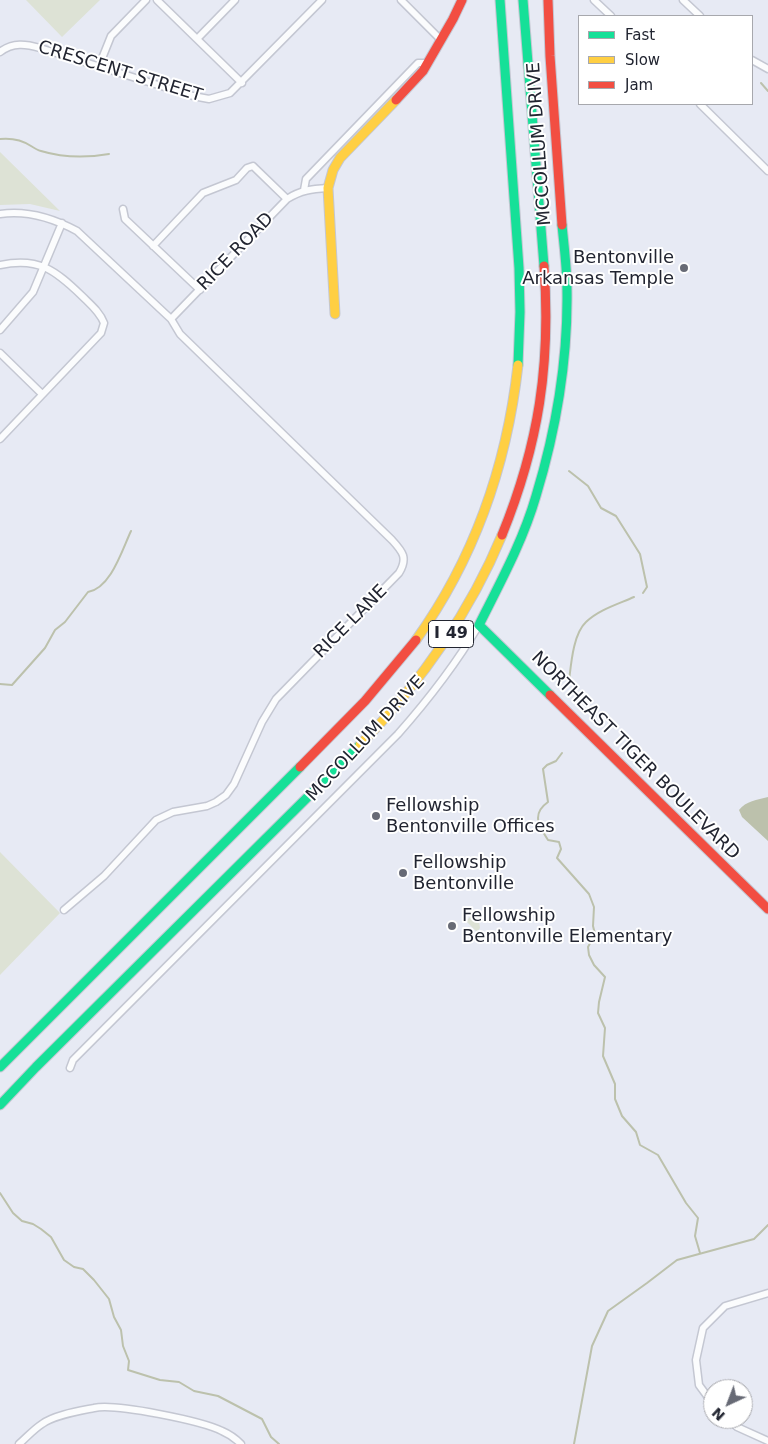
<!DOCTYPE html>
<style>
body{margin:0}
#map{position:relative;width:768px;height:1444px;overflow:hidden;background:#e7eaf4;font-family:"DejaVu Sans",sans-serif}
canvas{display:block}
.legend{position:absolute;left:578px;top:15px;width:175px;height:90px;box-sizing:border-box;background:#fff;border:1px solid #a7a8ad;margin:0;padding:6px 9px;list-style:none;font-size:15px;color:#222531}
.legend li{display:flex;align-items:center;gap:10px;height:25px}
.legend b{width:25px;border:1px solid #a7a8ad}
.north{position:absolute;left:703px;top:1379px;width:50px;height:50px;box-sizing:border-box;background:#fff;border:1px solid #a7a8ad;border-radius:50%;rotate:223deg;font-size:14px;font-weight:700;line-height:20px;text-align:center;color:#222531}
.north::after{content:'';display:block;margin:auto;width:18px;height:22px;background:#676a75;clip-path:polygon(50% 0,100% 100%,50% 72%,0 100%)}
</style>
<div id="map">
<canvas width="768" height="1444"></canvas>
<ul class="legend">
<li><b style="height:6px;background:#16e098"></b>Fast</li>
<li><b style="height:6px;background:#ffcf43"></b>Slow</li>
<li><b style="height:6px;background:#f24e42"></b>Jam</li>
</ul>
<div class="north">N</div>
</div>
<script>
const g = document.querySelector('canvas').getContext('2d');
g.lineJoin = 'round';
function paint(path, color) {
  g.fillStyle = color;
  g.fill(path, 'evenodd');
}
function strokePath(path, color, width, dash) {
  g.strokeStyle = color;
  g.lineWidth = width;
  g.lineCap = dash ? 'butt' : 'round';
  g.setLineDash(dash || []);
  g.stroke(path);
}
function drawText(font, color, halo, rows, align = 'center') {
  g.font = font + ' "DejaVu Sans",sans-serif';
  g.lineWidth = 4;
  g.setLineDash([]);
  g.textBaseline = 'middle';
  g.strokeStyle = halo;
  g.fillStyle = color;
  for (const [text, x, y, turn = 0] of rows) {
    g.save();
    g.translate(x, y);
    g.rotate((+turn || 0) * Math.PI / 180);
    g.textAlign = isNaN(turn) ? turn : align;
    if (halo) g.strokeText(text, 0, 0);
    g.fillText(text, 0, 0);
    g.restore();
  }
}
paint(new Path2D(`
 M26 0H100L62 37Z
 M0 152 60 211 30 204 0 205Z
 M0 852 60 913 0 975Z
 M477 910 480 928 477 932 466 921Z`), '#dde2d5');
paint(new Path2D(`
 M768 797V841L742 817 739 810C746 801 757 800 768 797Z`), '#bcc1ac');
strokePath(new Path2D(`
 M761 83 768 91
 M0 139C10 138 22 140 31 146 34 148 37 150 41 151 64 158 86 158 109 154
 M569 471 588 486 601 508 616 516 640 554 647 587 643 593
 M569 681C571 665 573 634 586 622 598 610 618 604 634 597
 M0 684 12 685 45 648 55 630 65 622 88 592C111 588 122 550 131 531
 M562 753 556 761 547 765 543 769 548 802C531 814 539 826 548 840L559 842 561 849 557 858 589 894 594 907 593 926 595 934 588 947 589 955 594 965 605 977 599 1002 598 1013 605 1028 603 1056 615 1084V1099L622 1116 636 1132 640 1145 658 1155 686 1203 698 1218 695 1236 700 1253
 M0 1193 13 1213 22 1221 33 1224 41 1229 51 1237 64 1260 74 1267 83 1269 94 1280 109 1299 114 1317 121 1330 123 1346 129 1361 128 1370 160 1380 179 1382 194 1391 218 1396 262 1419 271 1437 279 1444
 M574 1444 592 1346 608 1311 647 1283 677 1260 754 1239 768 1225`), '#bcc1ac', 2);
const street = new Path2D(`
 M157 0 242 83
 M401 0 441 40
 M594 0 611 16
 M683 0 700 16
 M197 39 235 0
 M0 52C13 42 26 44 40 48L193 96 209 99 230 93 322 0
 M752 60 768 69
 M99 66 111 36 146 0
 M700 104 768 171
 M304 190 306 179 418 63H428
 M123 209 125 219 200 290
 M0 214C27 210 53 218 77 231L171 319 180 334 392 540C403 552 408 558 399 573L276 699 262 722 234 784 226 795 216 802 207 806 173 812 156 820 104 876 64 910
 M153 246 203 193 236 180 247 168 253 166 255 168 287 199
 M0 265C39 257 55 270 82 296 90 304 100 312 104 323L101 333 0 439
 M171 319 287 199C301 190 312 189 328 188
 M0 330 33 292 62 223
 M0 353 42 394
 M70 1068 73 1060 398 734C428 700 456 664 479 625
 M713 1404 699 1385 696 1360 703 1328 725 1306 768 1293
 M728 1419 737 1427 768 1441
 M19 1444C27 1437 34 1429 42 1424 54 1415 79 1411 94 1408 115 1403 202 1421 222 1431 229 1434 235 1438 241 1444`);
const fast = new Path2D(`
 M500 0 519 268 520 312 518 365
 M523 0 544 266
 M550 695 479 625C500 583 523 541 536 496 556 430 568 359 567 290 567 268 564 246 562 225
 M0 1067 300 767
 M0 1105 36 1067 360 745`);
const slow = new Path2D(`
 M335 314 328 188 333 170 340 158 396 100
 M416 640C474 559 507 464 518 365
 M360 745C420 683 469 615 502 535`);
const jam = new Path2D(`
 M548 0 550 56 562 225
 M396 100 423 71 453 19 462 0
 M502 535C539 444 551 364 544 266
 M550 695 768 909
 M300 767 365 701 416 640`);
strokePath(street, '#c4c7d2', 9);
strokePath(fast, '#c4c7d2', 11);
strokePath(slow, '#c4c7d2', 11);
strokePath(jam, '#c4c7d2', 11);
strokePath(street, '#fbfcfd', 6);
strokePath(fast, '#16e098', 9);
strokePath(slow, '#ffcf43', 9);
strokePath(jam, '#f24e42', 9);
for (const [x, y, r, color] of [
 [684,268,5,"#676a75"],
 [376,816,5,"#676a75"],
 [403,873,5,"#676a75"],
 [452,926,5,"#676a75"]
]) {
  const dot = new Path2D();
  dot.arc(x, y, r, 0, 2 * Math.PI);
  g.fillStyle = color;
  g.fill(dot);
  strokePath(dot, '#fff', 2);
}
for (const [x, y, w] of [
 [451,634,45]
]) {
  const box = new Path2D();
  box.roundRect(x - w / 2, y - 13.5, w, 27, 4);
  g.fillStyle = '#fff';
  g.fill(box);
  strokePath(box, '#222531', 1);
}
drawText('bold 16px', '#222531', null, [
 ["I 49",451,634]
]);
drawText('18px', '#222531', '#fff', [
 ["CRESCENT STREET",120,72,17],
 ["MCCOLLUM DRIVE",540,144,-94],
 ["RICE ROAD",236,252,-46],
 ["RICE LANE",351,622,-45],
 ["MCCOLLUM DRIVE",366,739,-47],
 ["NORTHEAST TIGER BOULEVARD",635,756,45]
]);
drawText('18px', '#222531', '#fff', [
 ["Bentonville",674,258,"right"],
 ["Arkansas Temple",674,279,"right"],
 ["Fellowship",386,806],
 ["Bentonville Offices",386,827],
 ["Fellowship",413,863],
 ["Bentonville",413,884],
 ["Fellowship",462,916],
 ["Bentonville Elementary",462,937]
], 'left');
</script>
